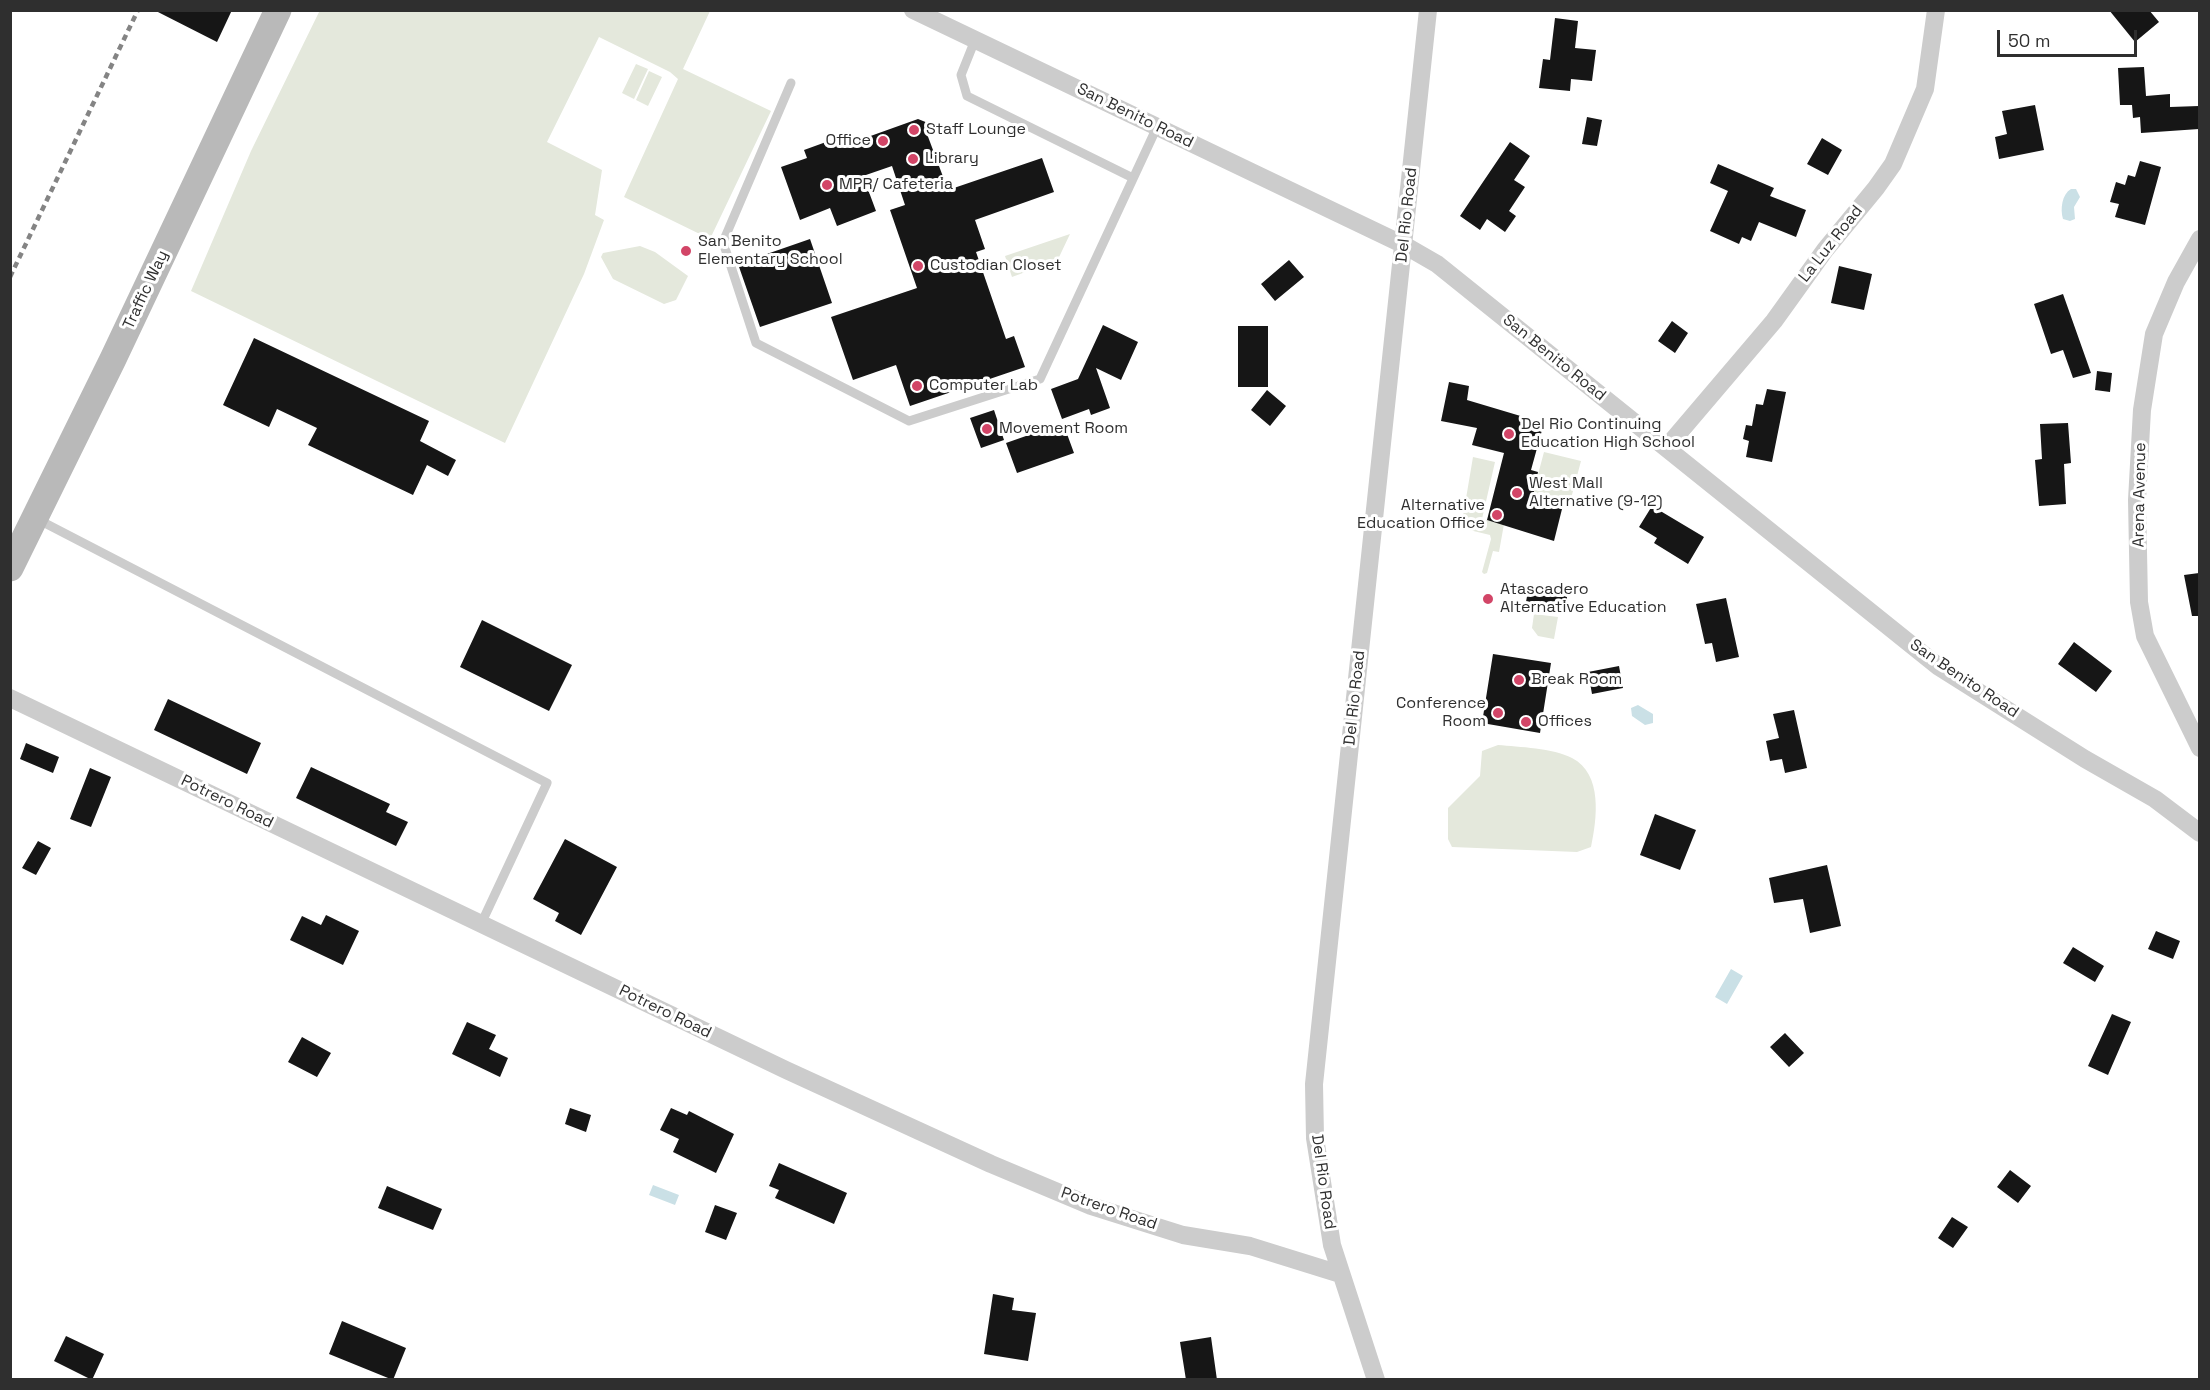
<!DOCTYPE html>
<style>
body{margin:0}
#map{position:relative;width:2210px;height:1390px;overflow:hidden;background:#fff;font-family:"Space Grotesk",sans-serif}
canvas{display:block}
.frame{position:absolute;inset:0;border:12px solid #2f2f2f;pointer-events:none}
.scale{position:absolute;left:1997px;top:30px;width:140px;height:27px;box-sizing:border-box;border:3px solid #2f2f2f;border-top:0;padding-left:8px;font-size:18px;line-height:21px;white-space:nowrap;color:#2f2f2f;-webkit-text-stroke:4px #fff;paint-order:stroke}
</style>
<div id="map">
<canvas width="2210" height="1390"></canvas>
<div class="frame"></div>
<div class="scale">50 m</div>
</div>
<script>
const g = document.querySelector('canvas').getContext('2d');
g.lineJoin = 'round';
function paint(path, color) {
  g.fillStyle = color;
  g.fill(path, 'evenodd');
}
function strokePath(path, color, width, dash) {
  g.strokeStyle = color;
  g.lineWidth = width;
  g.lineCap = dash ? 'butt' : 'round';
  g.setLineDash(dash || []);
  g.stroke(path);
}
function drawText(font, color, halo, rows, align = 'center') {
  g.font = font + ' "Space Grotesk",sans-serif';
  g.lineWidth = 6;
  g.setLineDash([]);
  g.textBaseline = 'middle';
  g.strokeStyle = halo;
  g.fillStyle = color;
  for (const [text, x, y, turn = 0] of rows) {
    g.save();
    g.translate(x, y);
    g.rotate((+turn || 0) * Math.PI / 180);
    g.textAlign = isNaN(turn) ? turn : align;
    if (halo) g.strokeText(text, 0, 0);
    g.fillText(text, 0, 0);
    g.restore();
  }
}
paint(new Path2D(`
 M320 10 710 11 683 69 771 111 710 239 624 197 678 79 670 72 599 37 547 142 602 170 595 215 604 220 584 274 505 443 191 291 251 151Z
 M636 64 648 69 634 99 622 93Z
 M649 71 662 77 648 106 636 100Z
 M1070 234 1052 272 1039 267 1012 277 1005 256Z
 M640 246 655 252 688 276 676 300 664 304 613 279 601 257 603 253Z
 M1544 452 1581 461 1569 506 1532 497Z
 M1473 457 1495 462 1482 519 1504 524 1499 552 1493 551 1487 573 1484 574 1482 572 1491 539 1490 535 1461 528Z
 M1534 614 1558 617 1554 639 1538 636 1532 628Z
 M1498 745C1519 747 1553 748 1572 758 1603 774 1597 819 1591 847L1577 852 1452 847 1448 839V808L1480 776 1482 751Z`), '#e4e8dc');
paint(new Path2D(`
 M2071 189H2076L2080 197 2074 207 2075 219 2070 221 2063 219C2060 209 2062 194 2071 189Z
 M1638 705 1653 714V723L1645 725 1632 716 1631 708Z
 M1731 969 1743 976 1727 1004 1715 997Z
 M653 1185 679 1195 675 1205 649 1195Z`), '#cae0e6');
paint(new Path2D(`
 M154 10H232L217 42Z
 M2109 10H2149L2159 22 2135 42Z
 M1555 18 1578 21 1575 48 1596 50 1592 81 1571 79 1570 91 1539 88 1543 59 1550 60Z
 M2144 67 2146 96 2170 94V107L2199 106V129L2141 133 2140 117 2133 118 2132 105H2120L2118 68Z
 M2035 105 2044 150 1999 159 1995 137 2007 134 2002 111Z
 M1587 117 1602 120 1597 146 1582 144Z
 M918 119 943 129 927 134 948 190 1042 158 1054 192 975 220 985 249 976 252 1006 339 1014 336 1025 367 910 406 896 365 853 380 831 317 917 288 890 210 905 205 892 166 863 176 876 211 837 226 830 208 800 220 781 167 807 158 804 150 848 134 851 143Z
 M1822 138 1842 150 1828 175 1807 164Z
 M1510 142 1530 156 1514 180 1525 187 1509 211 1516 216 1505 232 1487 219 1480 230 1460 216Z
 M2140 161 2161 167 2145 225 2115 217 2119 204 2110 202 2116 182 2125 185 2128 175 2135 177Z
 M1718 164 1774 188 1770 196 1806 210 1796 237 1759 222 1751 241 1742 237 1739 244 1710 231 1728 191 1710 183Z
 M810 239 832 303 760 327 738 264Z
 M1289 260 1304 277 1275 301 1261 284Z
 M1839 266 1872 274 1864 310 1831 303Z
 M2063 294 2091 373 2073 378 2063 350 2051 354 2034 304Z
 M1672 321 1688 333 1675 353 1658 341Z
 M1103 325 1138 342 1121 380 1096 368 1110 408 1091 415 1089 409 1062 419 1051 389 1078 379Z
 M1238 326H1268V387H1238Z
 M254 338 429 421 420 441 456 460 448 476 427 465 413 495 308 445 317 428 277 409 269 427 223 405Z
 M2097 371 2112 373 2110 392 2095 390Z
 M1449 382 1469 386 1467 400 1544 423 1531 470 1538 472 1533 496 1563 505 1554 541 1487 520 1504 453 1472 445 1477 428 1441 421Z
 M1767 389 1786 392 1772 462 1746 457 1749 441 1743 439 1746 425 1752 426 1756 404 1763 405Z
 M1267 390 1286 406 1270 426 1251 410Z
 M994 410 1004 440 981 448 970 418Z
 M1063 423 1074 453 1017 473 1006 443Z
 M2068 423 2071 463 2064 464 2066 504 2039 506 2035 460 2042 459 2040 424Z
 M1652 506 1704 537 1688 564 1654 543 1657 538 1639 527Z
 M2199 573V616H2192L2184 575Z
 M1529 586 1568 592 1564 613 1525 607Z
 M1726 598 1739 657 1716 662 1712 643 1705 644 1696 604Z
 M482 620 572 665 549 711 460 667Z
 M2074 642 2112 671 2096 692 2058 664Z
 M1493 654 1551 663 1540 733 1482 723Z
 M1619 666 1623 688 1592 694 1588 672Z
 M168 699 261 743 247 774 154 730Z
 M1794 710 1807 768 1785 773 1782 759 1770 761 1766 741 1779 738 1773 714Z
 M26 743 59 757 53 773 20 759Z
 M311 767 390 804 386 812 408 822 396 846 296 798Z
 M90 768 111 777 91 827 70 819Z
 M1655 814 1696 830 1680 870 1640 855Z
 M565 839 617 867 581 935 555 921 559 913 533 899Z
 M38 841 51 848 36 875 22 868Z
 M1827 865 1841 926 1810 933 1803 899 1774 903 1769 878Z
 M326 915 359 931 343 965 290 940 302 916 321 925Z
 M2156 931 2180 941 2173 959 2148 949Z
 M2073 947 2104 966 2095 982 2063 963Z
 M2112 1014 2131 1022 2108 1075 2088 1066Z
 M467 1022 496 1035 489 1049 508 1058 500 1077 452 1054Z
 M1785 1033 1804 1053 1789 1067 1770 1047Z
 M302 1037 331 1053 317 1077 288 1062Z
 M570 1108 591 1115 586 1132 565 1124Z
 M671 1108 687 1115 689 1111 734 1134 716 1173 673 1152 679 1139 660 1130Z
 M779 1163 847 1193 834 1224 775 1198 779 1190 769 1186Z
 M2010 1170 2031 1186 2018 1203 1997 1187Z
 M387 1186 442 1209 433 1230 378 1208Z
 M715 1205 737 1213 726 1240 705 1232Z
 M1952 1217 1968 1227 1953 1248 1938 1238Z
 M993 1294 1014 1298 1012 1310 1036 1313 1028 1361 984 1354Z
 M342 1321 406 1348 393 1380 329 1354Z
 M66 1336 104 1354 92 1380 54 1361Z
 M1211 1337 1217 1380H1186L1180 1342Z`), '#161616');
strokePath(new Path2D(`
 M975 40 961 75 967 96 1133 178
 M791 83 723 242 756 343 909 421 1040 379 1157 127
 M37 519 547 783 481 924`), '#ccc', 9);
strokePath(new Path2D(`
 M913 10 1404 245 1437 264 1939 667 2085 759 2155 799 2200 833
 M2200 239 2176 282 2154 334 2142 410 2137 500 2139 602 2145 636 2200 748
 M1666 448 1774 321 1825 250 1876 188 1893 164 1925 89 1936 10
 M10 698 786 1070 991 1164 1091 1206 1183 1235 1250 1246 1340 1274
 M1376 1380 1332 1245 1315 1138 1314 1084 1428 10`), '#ccc', 18);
strokePath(new Path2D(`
 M10 568 113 359 278 10`), '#b9b9b9', 27);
strokePath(new Path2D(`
 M10 277 138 10`), '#848484', 4.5, [6, 4.5]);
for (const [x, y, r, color] of [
 [914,130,6,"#d24567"],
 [883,141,6,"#d24567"],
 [913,159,6,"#d24567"],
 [827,185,6,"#d24567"],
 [686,251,6,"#d24567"],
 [918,266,6,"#d24567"],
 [917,386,6,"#d24567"],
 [987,429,6,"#d24567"],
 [1509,434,6,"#d24567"],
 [1517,493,6,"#d24567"],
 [1497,515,6,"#d24567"],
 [1488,599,6,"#d24567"],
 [1519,680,6,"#d24567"],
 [1498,713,6,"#d24567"],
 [1526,722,6,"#d24567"]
]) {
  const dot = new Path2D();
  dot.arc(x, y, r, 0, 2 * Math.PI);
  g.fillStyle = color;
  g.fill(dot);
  strokePath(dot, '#fff', 2);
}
drawText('16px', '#2f2f2f', '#fff', [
 ["San Benito Road",1135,116,26],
 ["Del Rio Road",1407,215,-84],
 ["La Luz Road",1831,244,-52],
 ["Traffic Way",146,290,-65],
 ["San Benito Road",1554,358,39],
 ["Arena Avenue",2140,495,-89],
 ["San Benito Road",1964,679,34],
 ["Del Rio Road",1355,698,-84],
 ["Potrero Road",227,802,26],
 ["Potrero Road",665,1012,26],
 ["Del Rio Road",1323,1182,82],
 ["Potrero Road",1109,1209,19]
]);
drawText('16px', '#2f2f2f', '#fff', [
 ["Staff Lounge",926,130],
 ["Office",871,141,"right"],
 ["Library",925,159],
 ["MPR/ Cafeteria",839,185],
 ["San Benito",698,242],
 ["Elementary School",698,260],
 ["Custodian Closet",930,266],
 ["Computer Lab",929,386],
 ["Del Rio Continuing",1521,425],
 ["Education High School",1521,443],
 ["Movement Room",999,429],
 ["West Mall",1529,484],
 ["Alternative (9-12)",1529,502],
 ["Alternative",1485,506,"right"],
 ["Education Office",1485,524,"right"],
 ["Atascadero",1500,590],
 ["Alternative Education",1500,608],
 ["Break Room",1531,680],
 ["Conference",1486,704,"right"],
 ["Room",1486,722,"right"],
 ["Offices",1538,722]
], 'left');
</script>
